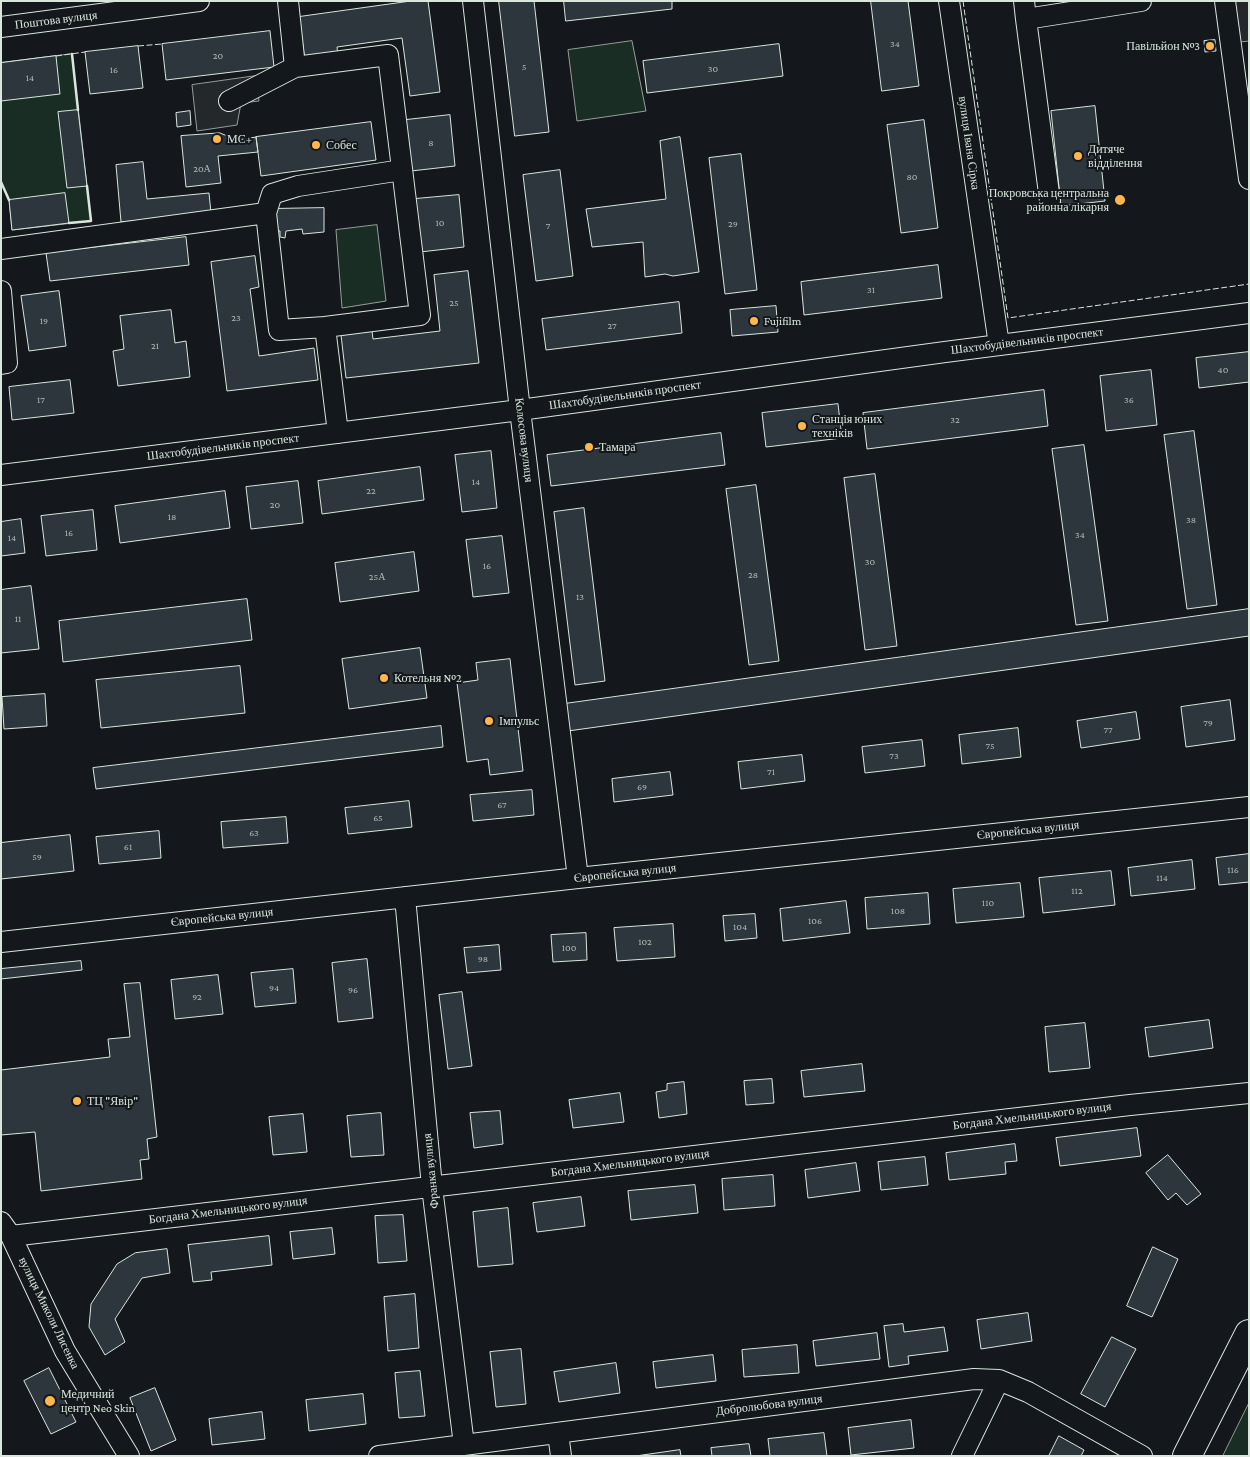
<!DOCTYPE html>
<meta charset="utf-8">
<style>
body{margin:0}
#map{position:relative;width:1250px;height:1457px;overflow:hidden;background:#14181c;font-family:"Crimson Pro",serif}
canvas{display:block}
.frame{position:absolute;inset:0;border:2px solid #d8e6dc;pointer-events:none}
</style>
<div id="map">
<canvas width="1250" height="1457"></canvas>
<div class="frame"></div>
</div>
<script>
const g = document.querySelector('canvas').getContext('2d');
g.lineJoin = 'round';
function paint(path, color) {
  g.fillStyle = color;
  g.fill(path, 'evenodd');
}
function strokePath(path, color, width, dash) {
  g.strokeStyle = color;
  g.lineWidth = width;
  g.lineCap = dash ? 'butt' : 'round';
  g.setLineDash(dash || []);
  g.stroke(path);
}
function drawText(font, color, halo, rows, align = 'center') {
  g.font = font + ' "Crimson Pro",serif';
  g.lineWidth = 4;
  g.setLineDash([]);
  g.textBaseline = 'middle';
  g.strokeStyle = halo;
  g.fillStyle = color;
  for (const [text, x, y, turn = 0] of rows) {
    g.save();
    g.translate(x, y);
    g.rotate((+turn || 0) * Math.PI / 180);
    g.textAlign = isNaN(turn) ? turn : align;
    if (halo) g.strokeText(text, 0, 0);
    g.fillText(text, 0, 0);
    g.restore();
  }
}
const green = new Path2D(`
 M632 41 646 111 577 121 568 50Z
 M72 54 91 221 12 230 9 200 1 182V63Z
 M377 225 386 301 342 308 336 230Z
 M1249 1403V1456H1223Z`);
paint(green, '#1a2d24');
strokePath(green, '#939e99', 1);
const parking = new Path2D(`
 M1225 1H1249V41L1231 43Z
 M256 76 259 101 241 103 237 125 197 131 192 85Z`);
paint(parking, '#24282b');
strokePath(parking, '#939e99', 1);
const building = new Path2D(`
 M411 1H428L440 92 410 96 402 38 337 47 338 56 305 61 299 17Z
 M499 1H534L549 132 515 136Z
 M564 1H672V9L566 21Z
 M871 1H908L919 86 882 91Z
 M270 31 274 67 166 80 162 44Z
 M1215 40 1216 51 1205 52 1204 41Z
 M779 44 783 76 647 93 643 61Z
 M138 46 143 88 90 94 85 52Z
 M56 56 60 94 1 101V63Z
 M1095 106 1105 201 1061 206 1051 111Z
 M78 110 87 186 67 188 58 112Z
 M190 111 191 125 177 127 176 113Z
 M450 115 455 166 411 171 406 120Z
 M924 120 938 228 901 233 887 125Z
 M371 122 376 160 261 176 256 137Z
 M220 133 237 140 256 137 258 152 218 156 221 183 186 187 181 136Z
 M680 137 699 272 673 276 665 274 645 277 643 242 592 247 586 209 666 199 660 141Z
 M741 154 757 290 725 294 709 158Z
 M143 162 147 199 209 193 211 213 121 222 116 165Z
 M560 170 573 276 536 281 523 175Z
 M65 193 69 223 12 230 9 200Z
 M459 195 464 247 420 252 415 199Z
 M324 208V232L303 234 302 229 286 231 285 238 280 237V231L271 230 270 209Z
 M186 237 189 265 50 281 46 253Z
 M255 256 259 287 250 289 259 356 314 348 318 380 227 391 211 262Z
 M938 265 942 298 804 315 801 282Z
 M468 271 479 363 346 378 341 335 372 331 373 339 440 331 434 275Z
 M59 291 66 346 29 351 21 296Z
 M679 302 682 333 546 350 542 319Z
 M776 306 778 332 732 336 730 310Z
 M171 310 175 343 186 341 190 377 118 386 113 351 124 349 120 316Z
 M1249 352V382L1199 388 1196 358Z
 M1151 370 1157 425 1106 431 1100 376Z
 M70 380 74 413 12 420 9 387Z
 M1044 390 1048 426 867 449 863 413Z
 M838 404 842 438 766 447 762 413Z
 M1194 431 1217 605 1187 609 1164 435Z
 M721 433 725 465 551 486 547 455Z
 M1084 445 1108 621 1076 625 1052 449Z
 M491 451 497 508 462 512 455 455Z
 M420 467 424 500 322 514 318 481Z
 M875 474 897 646 865 650 844 478Z
 M298 481 303 523 251 529 246 487Z
 M756 485 779 661 749 665 726 489Z
 M225 491 230 528 120 543 115 506Z
 M584 508 605 681 575 685 554 512Z
 M93 510 97 550 46 556 41 516Z
 M21 519 25 553 1 556V522Z
 M502 536 509 593 473 597 466 540Z
 M414 552 419 591 340 602 335 563Z
 M31 586 39 649 1 653V590Z
 M247 599 252 640 63 662 59 621Z
 M1249 609V636L568 731 564 704Z
 M420 648 427 698 349 709 342 659Z
 M510 659 523 771 490 775 488 759 467 762 457 683 478 680 476 663Z
 M240 666 245 713 101 728 96 680Z
 M45 694 47 726 4 729 2 697Z
 M1230 700 1235 740 1186 747 1181 707Z
 M1136 712 1140 739 1081 748 1077 721Z
 M441 726 443 747 96 789 93 768Z
 M1018 728 1021 757 962 764 959 735Z
 M922 740 925 766 865 773 862 747Z
 M802 755 805 781 741 789 738 762Z
 M670 772 673 795 614 802 612 779Z
 M532 790 534 815 473 821 470 795Z
 M409 801 412 827 348 834 345 808Z
 M286 817 288 843 223 848 221 822Z
 M159 831 161 858 99 864 96 837Z
 M70 835 74 871 1 879V843Z
 M1249 854V882L1219 885 1216 858Z
 M1192 860 1195 889 1131 896 1128 868Z
 M1111 871 1115 905 1043 913 1039 878Z
 M1020 883 1024 917 956 923 953 889Z
 M928 893 930 924 867 929 865 898Z
 M846 901 850 933 783 941 780 909Z
 M755 914 757 938 725 941 723 916Z
 M673 924 675 957 617 961 614 928Z
 M586 933 587 960 553 962 551 935Z
 M499 945 501 970 467 973 464 948Z
 M367 959 373 1018 338 1022 332 963Z
 M81 961 82 970 1 979V969Z
 M293 969 296 1003 255 1007 251 973Z
 M218 975 223 1014 175 1019 171 980Z
 M140 983 157 1137 147 1139 149 1159 140 1160 142 1179 41 1191 35 1132 1 1135V1070L110 1057 108 1039 130 1037 124 984Z
 M462 992 472 1066 448 1069 439 995Z
 M1209 1020 1213 1048 1149 1057 1145 1028Z
 M1085 1023 1090 1068 1049 1072 1045 1027Z
 M862 1064 865 1091 804 1097 801 1071Z
 M772 1079 774 1103 746 1105 744 1081Z
 M684 1082 687 1114 659 1118 656 1092 667 1090V1084Z
 M620 1093 624 1122 573 1128 569 1100Z
 M500 1111 503 1144 474 1148 470 1113Z
 M381 1113 384 1155 351 1157 347 1116Z
 M303 1114 307 1152 273 1155 269 1117Z
 M1137 1128 1141 1156 1060 1166 1056 1138Z
 M1015 1144 1017 1161 1005 1162 1006 1174 949 1180 946 1153Z
 M1168 1155 1201 1194 1187 1205 1176 1193 1168 1200 1146 1173Z
 M925 1157 928 1185 881 1190 878 1162Z
 M856 1163 860 1191 808 1198 805 1170Z
 M773 1175 775 1206 724 1210 722 1179Z
 M695 1185 698 1213 631 1220 628 1191Z
 M581 1197 585 1226 537 1232 533 1203Z
 M508 1208 513 1264 478 1267 473 1212Z
 M403 1215 407 1261 378 1263 375 1216Z
 M332 1228 335 1254 293 1259 290 1232Z
 M269 1236 272 1265 211 1272 212 1280 193 1282 188 1245Z
 M1153 1247 1178 1259 1152 1317 1127 1306Z
 M167 1249 170 1273 142 1278 115 1319 125 1342 105 1355 89 1327 91 1304 117 1264 135 1253Z
 M415 1294 419 1348 388 1351 384 1297Z
 M1028 1313 1032 1341 981 1349 977 1320Z
 M903 1324 904 1332 944 1327 948 1351 908 1356 909 1364 889 1367 884 1326Z
 M877 1333 880 1359 816 1366 813 1341Z
 M1112 1337 1136 1349 1105 1407 1081 1394Z
 M797 1345 799 1373 744 1377 742 1350Z
 M521 1349 526 1404 496 1407 490 1352Z
 M713 1355 716 1381 656 1388 653 1362Z
 M616 1363 620 1393 559 1402 554 1372Z
 M49 1368 76 1422 51 1434 24 1381Z
 M420 1371 425 1416 399 1418 395 1373Z
 M155 1388 176 1440 151 1451 130 1398Z
 M363 1394 366 1424 309 1431 306 1400Z
 M262 1412 265 1439 212 1445 209 1419Z
 M911 1420 914 1448 851 1455 848 1428Z
 M824 1433 827 1456H770L768 1439Z
 M1059 1436 1084 1450 1081 1456H1049Z
 M749 1444 751 1456H712L711 1448Z
 M680 1450 681 1456H636Z`);
paint(building, '#2c363c');
strokePath(building, '#d8e6dc', 1);
const minor = new Path2D(`
 M473 1 520 410 578 878
 M949 1 999 345
 M1024 1 1026 19 1141 1
 M1225 1 1249 179
 M1026 19 1050 201
 M1 27 199 1
 M295 67 388 55 420 315 325 327 338 433
 M229 101 295 67 288 1
 M266 213 272 194 298 186 402 170
 M1 249 266 213 279 330 325 327
 M1 291 7 363 1 364
 M1 475 520 410 945 352 1249 313
 M405 897 432 1187 464 1445
 M1 942 578 878 1249 807
 M1 1222 11 1236 65 1351 129 1456
 M11 1236 1130 1105 1249 1093
 M558 1433 561 1456
 M379 1456 974 1379 999 1380 1028 1392 1142 1456
 M962 1456 999 1380`);
const highway = new Path2D(`
 M1187 1456 1249 1334`);
strokePath(minor, '#d8e6dc', 22);
strokePath(highway, '#d8e6dc', 30);
strokePath(minor, '#14181c', 20);
strokePath(highway, '#14181c', 28);
strokePath(new Path2D(`
 M963 1 1008 318 1249 284
 M138 46 162 44
 M56 56 85 52`), '#d8e6dc', 1, [6, 2.5]);
strokePath(new Path2D(`
 M72 54 78 110
 M1 182 9 200
 M69 223 91 221 87 186`), '#d8e6dc', 2.5);
for (const [x, y, r, color] of [
 [1210,46,5,"#ffb74d"],
 [217,139,5,"#ffb74d"],
 [316,145,5,"#ffb74d"],
 [1078,156,5,"#ffb74d"],
 [1120,200,6,"#ffb74d"],
 [754,321,5,"#ffb74d"],
 [802,426,5,"#ffb74d"],
 [589,447,5,"#ffb74d"],
 [384,678,5,"#ffb74d"],
 [489,721,5,"#ffb74d"],
 [77,1101,5,"#ffb74d"],
 [50,1401,6,"#ffb74d"]
]) {
  const dot = new Path2D();
  dot.arc(x, y, r, 0, 2 * Math.PI);
  g.fillStyle = color;
  g.fill(dot);
  strokePath(dot, '#14181c', 2);
}
drawText('10px', '#adbab4', null, [
 ["34",895,44],
 ["20",218,56],
 ["5",524,67],
 ["30",713,69],
 ["16",114,70],
 ["14",30,78],
 ["8",431,143],
 ["20А",202,169],
 ["80",912,177],
 ["10",440,223],
 ["29",733,224],
 ["7",548,226],
 ["31",871,290],
 ["25",454,303],
 ["23",236,318],
 ["19",44,321],
 ["27",612,326],
 ["21",155,346],
 ["40",1223,370],
 ["17",41,400],
 ["36",1129,400],
 ["32",955,420],
 ["14",476,482],
 ["22",371,491],
 ["20",275,505],
 ["18",172,517],
 ["38",1191,520],
 ["16",69,533],
 ["34",1080,535],
 ["14",12,538],
 ["30",870,562],
 ["16",487,566],
 ["28",753,575],
 ["25А",377,577],
 ["13",580,597],
 ["11",18,619],
 ["79",1208,723],
 ["77",1108,730],
 ["75",990,746],
 ["73",894,756],
 ["71",771,772],
 ["69",642,787],
 ["67",502,805],
 ["65",378,818],
 ["63",254,833],
 ["61",128,847],
 ["59",37,857],
 ["116",1233,870],
 ["114",1162,878],
 ["112",1077,891],
 ["110",988,903],
 ["108",898,911],
 ["106",815,921],
 ["104",740,927],
 ["102",645,942],
 ["100",569,948],
 ["98",483,959],
 ["94",274,988],
 ["96",353,990],
 ["92",197,997]
]);
drawText('12px', '#d8e6dc', '#14181c', [
 ["Поштова вулиця",56,20,-7],
 ["вулиця Івана Сірка",969,143,82],
 ["Шахтобудівельників проспект",1027,341,-7],
 ["Шахтобудівельників проспект",625,395,-8],
 ["Колосова вулиця",524,440,83],
 ["Шахтобудівельників проспект",223,447,-7],
 ["Європейська вулиця",1028,830,-6],
 ["Європейська вулиця",625,873,-6],
 ["Європейська вулиця",222,917,-6],
 ["Богдана Хмельницького вулиця",1032,1116,-7],
 ["Богдана Хмельницького вулиця",630,1163,-7],
 ["Франка вулиця",431,1171,-96],
 ["Богдана Хмельницького вулиця",228,1210,-7],
 ["вулиця Миколи Лисенка",49,1313,64],
 ["Добролюбова вулиця",769,1405,-7]
]);
drawText('12px', '#d8e6dc', '#14181c', [
 ["Павільйон №3",1200,46,"right"],
 ["МС+",227,139],
 ["Собес",326,145],
 ["Дитяче",1088,149],
 ["відділення",1088,163],
 ["Покровська центральна",1109,193,"right"],
 ["районна лікарня",1109,207,"right"],
 ["Fujifilm",764,321],
 ["Станція юних",812,419],
 ["техніків",812,433],
 ["Тамара",599,447],
 ["Котельня №2",394,678],
 ["Імпульс",499,721],
 ["ТЦ \"Явір\"",87,1101],
 ["Медичний",61,1394],
 ["центр Neo Skin",61,1408]
], 'left');
</script>
